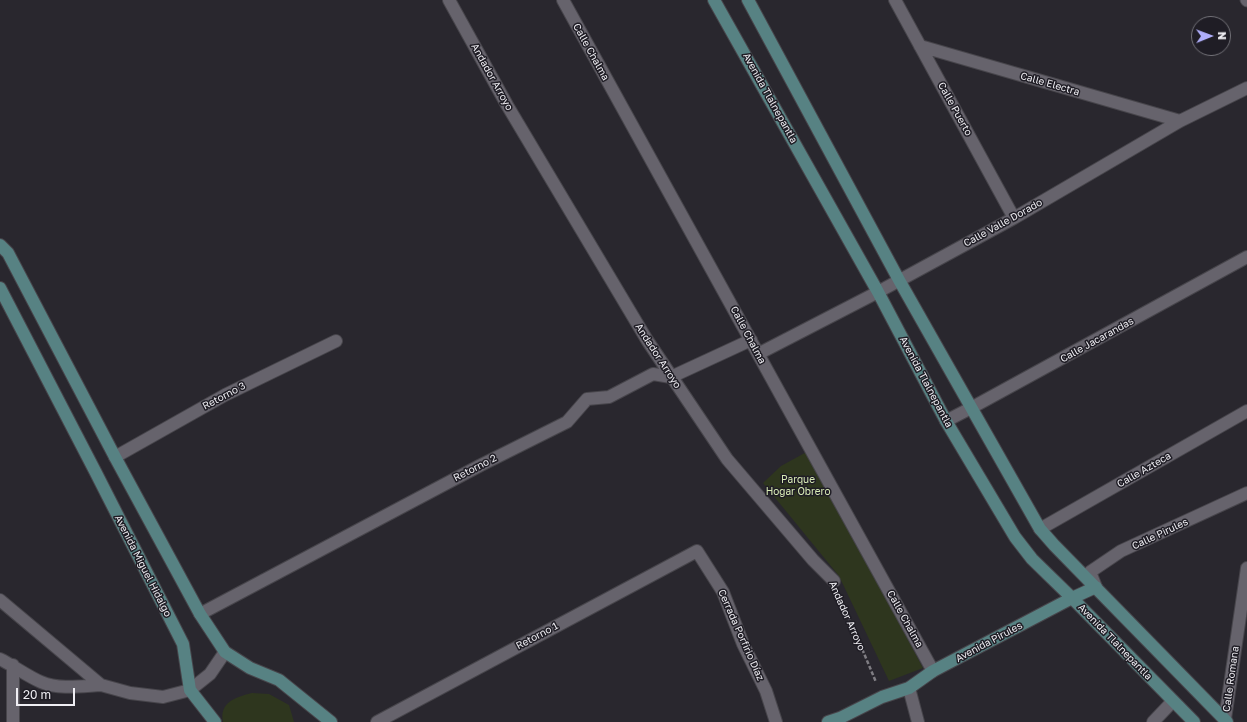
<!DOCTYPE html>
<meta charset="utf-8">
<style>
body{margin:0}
#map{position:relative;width:1247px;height:722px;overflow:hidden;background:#29272e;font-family:"Golos Text",sans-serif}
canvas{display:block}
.north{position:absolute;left:1191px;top:16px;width:40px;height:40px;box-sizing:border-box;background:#1f1d25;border:1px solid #727177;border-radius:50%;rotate:89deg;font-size:11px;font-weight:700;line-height:16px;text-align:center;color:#efeef3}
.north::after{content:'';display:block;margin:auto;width:14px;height:18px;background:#afaefa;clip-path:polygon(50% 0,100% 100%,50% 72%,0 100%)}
.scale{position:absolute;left:16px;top:688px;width:59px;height:18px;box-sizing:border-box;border:2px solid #efeef3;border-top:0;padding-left:5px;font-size:12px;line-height:14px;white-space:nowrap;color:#efeef3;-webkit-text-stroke:3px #1f1d25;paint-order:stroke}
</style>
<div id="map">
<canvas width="1247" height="722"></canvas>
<div class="north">N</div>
<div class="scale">20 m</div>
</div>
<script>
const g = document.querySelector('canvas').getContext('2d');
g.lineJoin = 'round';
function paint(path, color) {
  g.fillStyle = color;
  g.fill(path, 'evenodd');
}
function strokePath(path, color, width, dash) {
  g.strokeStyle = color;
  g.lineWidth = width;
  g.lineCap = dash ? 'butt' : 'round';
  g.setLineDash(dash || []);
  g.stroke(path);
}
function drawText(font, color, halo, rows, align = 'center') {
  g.font = font + ' "Golos Text",sans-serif';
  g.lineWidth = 3;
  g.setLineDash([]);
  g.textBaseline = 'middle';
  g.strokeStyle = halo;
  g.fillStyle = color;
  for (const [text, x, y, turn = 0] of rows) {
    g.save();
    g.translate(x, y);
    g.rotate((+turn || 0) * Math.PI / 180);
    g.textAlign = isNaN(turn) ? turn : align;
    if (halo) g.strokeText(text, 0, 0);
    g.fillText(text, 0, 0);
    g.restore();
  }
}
paint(new Path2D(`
 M812 449 816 467 923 668 889 681 839 576 763 483 781 466Z
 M252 693 269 694 289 705 294 722H223C219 702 236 697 252 693Z`), '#2e361e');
const lane = new Path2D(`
 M1246 0 1247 1`);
const street = new Path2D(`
 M449 0 507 105 647 340 727 459 813 560 834 581
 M563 0 933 671
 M895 0 1014 218
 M920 46 1180 121
 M758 354 878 292 1014 218 1180 121 1247 88
 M946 421 971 408 1247 257
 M115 457 225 395 336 341
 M1040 529 1247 411
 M1096 587 1090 572 1121 551 1247 493
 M0 600 101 685 130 693 163 697 190 690 210 674 225 652
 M200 614 481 465 567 422 587 399 609 397 653 374 671 377 751 340
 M0 659C14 666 27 676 41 682 59 690 83 686 101 685
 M13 665V722
 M909 688 918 722
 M1225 719 1247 568
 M377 722 697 551 723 592 743 644 766 691 776 722
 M1153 722 1173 701`);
const secondary = new Path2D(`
 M714 0 878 292 946 421 1015 537 1032 559 1072 598 1194 722
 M748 0 899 280 1040 529 1054 545 1227 722
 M0 245 8 253 115 457 200 614 225 652 250 668 279 680 331 722
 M0 288 96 473 183 644 190 690 215 722
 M828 722 840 718 882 697 909 688 933 671 1072 598 1096 587`);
strokePath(lane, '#47454b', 13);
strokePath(street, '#47454b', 14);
strokePath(secondary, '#47454b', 14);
strokePath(new Path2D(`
 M839 594 876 682`), '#7f7d83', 2.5, [4, 2]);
strokePath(lane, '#66636c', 11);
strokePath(street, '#66636c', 12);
strokePath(secondary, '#578283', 12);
drawText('10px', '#efeef3', '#1f1d25', [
 ["Calle Chalma",591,52,61],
 ["Andador Arroyo",492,77,61],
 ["Calle Electra",1050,84,16],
 ["Avenida Tlalnepantla",770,98,61],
 ["Calle Puerto",955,109,61],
 ["Calle Valle Dorado",1003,223,-29],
 ["Calle Chalma",748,335,62],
 ["Calle Jacarandas",1097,340,-29],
 ["Andador Arroyo",658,356,57],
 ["Avenida Tlalnepantla",926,382,62],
 ["Retorno 3",224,396,-28],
 ["Retorno 2",475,468,-27],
 ["Calle Azteca",1144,470,-30],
 ["Calle Pirules",1160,534,-25],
 ["Avenida Miguel Hidalgo",143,566,63],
 ["Andador Arroyo",847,616,66],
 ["Calle Chalma",905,619,61],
 ["Cerrada Porfirio Díaz",741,635,66],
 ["Retorno 1",537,636,-28],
 ["Avenida Pirules",989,642,-28],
 ["Avenida Tlalnepantla",1115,642,46],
 ["Calle Romana",1231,679,-82]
]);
drawText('10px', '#d8ebb5', '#1f1d25', [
 ["Parque",798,480],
 ["Hogar Obrero",798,492]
]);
</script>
